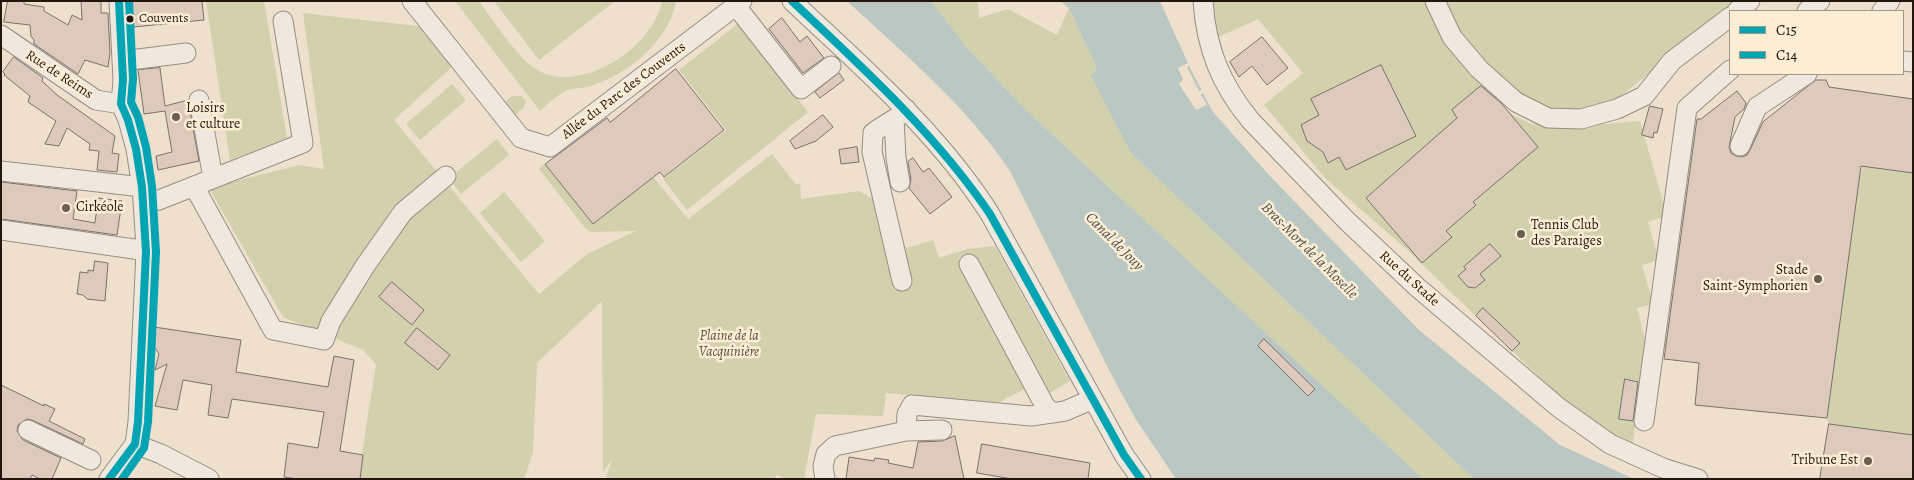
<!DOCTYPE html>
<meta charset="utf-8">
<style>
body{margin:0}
#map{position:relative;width:1914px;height:480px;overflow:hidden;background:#eee0cc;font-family:Alegreya,serif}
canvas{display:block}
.frame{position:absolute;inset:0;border:2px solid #23160f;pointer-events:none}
.legend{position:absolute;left:1729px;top:10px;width:175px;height:65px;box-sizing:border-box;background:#fcedd5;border:1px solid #a59786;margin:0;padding:6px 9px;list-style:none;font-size:15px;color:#23160f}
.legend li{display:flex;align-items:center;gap:10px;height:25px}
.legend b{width:25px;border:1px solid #a59786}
</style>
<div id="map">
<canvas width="1914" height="480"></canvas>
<div class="frame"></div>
<ul class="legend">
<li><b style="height:6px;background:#00a4b2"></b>C15</li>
<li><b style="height:6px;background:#00a4b2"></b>C14</li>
</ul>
</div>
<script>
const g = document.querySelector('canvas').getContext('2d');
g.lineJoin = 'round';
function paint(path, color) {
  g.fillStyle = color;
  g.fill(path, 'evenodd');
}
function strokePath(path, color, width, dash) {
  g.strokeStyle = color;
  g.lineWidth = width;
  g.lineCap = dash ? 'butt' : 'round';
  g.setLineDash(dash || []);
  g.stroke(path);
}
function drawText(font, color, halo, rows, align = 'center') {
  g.font = font + ' Alegreya,serif';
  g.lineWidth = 5;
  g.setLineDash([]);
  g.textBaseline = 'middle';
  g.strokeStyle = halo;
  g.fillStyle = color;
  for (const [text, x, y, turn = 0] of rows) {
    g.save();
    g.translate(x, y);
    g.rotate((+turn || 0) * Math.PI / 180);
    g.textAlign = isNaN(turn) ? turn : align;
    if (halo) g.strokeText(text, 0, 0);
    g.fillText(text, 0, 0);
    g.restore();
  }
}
paint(new Path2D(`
 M206 1H264L287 138 230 160Z
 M455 1H479C494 21 518 60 539 71 582 94 654 47 662 1H676C670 40 626 76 590 86 582 89 571 87 564 92 555 97 547 104 540 111Z
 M494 1H615L539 60Z
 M931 1H978L979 18 1008 9 1057 35 1069 8 1097 68 1131 153 1474 479H1423L1418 475 1027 111 967 48Z
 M1212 1H1741L1582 126 1640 121 1667 216 1648 222 1659 260 1642 265 1653 304 1637 308 1647 347 1632 448 1583 419 1404 247 1326 179 1264 105 1303 73 1258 19 1216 38ZM1487 87 1539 128 1509 113Z
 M303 13 426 27 455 64 394 120 539 294 587 254 636 231 591 232 586 229 539 169 545 164 593 224 653 177 688 219 772 154 796 185 800 183 801 199 859 191 879 202 886 250 911 247 933 240 939 258 967 249 995 246 1070 381 1036 401 1029 387 997 403 886 393 883 416 816 414 804 479H787L776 475 775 479H612L606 477 613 458 603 472 602 301 537 363 533 452 524 479H358L376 364 363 350 283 317 209 188 299 165 324 169Z
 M739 23 808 112 687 210 663 179 726 130 679 70Z
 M452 84 466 100 420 140 406 124Z
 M1873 94 1913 99V479H1820L1829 424 1827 418 1695 405 1699 361 1819 171 1860 176 1864 165Z
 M512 96H522L526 101 523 109 515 115 504 103Z
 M497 139 509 155 461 194 449 178Z
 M504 192 545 241 521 262 480 213Z`), '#d1d1ae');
paint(new Path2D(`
 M847 1H931L967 48 1027 111 1423 479H1176L1135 418 1109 370 1010 171C967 106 904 54 847 1Z
 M1060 1H1160L1191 70 1213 112 1269 175 1419 330 1560 445 1634 479H1474L1131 153 1091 76 1097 68 1069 8Z`), '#bac7c2');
paint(new Path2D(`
 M1190 62 1191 64 1187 67 1199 91 1204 89 1205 91 1201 95 1207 105 1196 110 1179 84 1183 80 1178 68Z`), '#eee0cc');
const building = new Path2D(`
 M8 1H24V4L44 7V11L68 25 72 15 82 20 81 1H101V13H108L110 53 108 67 85 60 78 74 34 44V40L31 36 30 25 4 22Z
 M132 1H202L204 20 134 27Z
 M782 18 800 42 807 36 824 58 803 73 769 29Z
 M1262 37 1288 68 1267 85 1252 66 1239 77 1230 62Z
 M14 57 43 78 42 81 57 95 115 136 112 153 119 154 117 172 97 170 99 151 89 150 90 144 67 128 59 146 45 144 56 121 28 102 30 96 4 75 5 74 3 72Z
 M1381 65 1416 136 1346 170 1339 157 1328 163 1323 152 1307 141 1301 125 1319 115 1311 99Z
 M160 68 165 106 188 100 199 161 158 170 156 156 172 152 165 111 144 114 138 70Z
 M676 69 724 130 664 177 660 172 593 224 545 164 607 118 610 122Z
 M839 73 844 80 820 98 815 92Z
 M1816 80H1826L1829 87 1913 99V173L1861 166 1827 418 1695 405 1699 363 1664 359 1697 119H1701L1737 91 1746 103 1744 109 1735 117 1729 147 1731 153 1736 156 1742 157 1747 155 1750 150 1763 122Z
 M1481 86 1501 103 1538 147 1473 202 1476 205 1446 231 1452 237 1422 263 1366 198 1457 118 1452 110Z
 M1650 106 1663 109 1657 133 1654 132 1653 138 1642 135Z
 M823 115 833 127 816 141 795 149 790 141Z
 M857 147 859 162 841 164 839 150Z
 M913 158 923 172 929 168 952 197 930 214 909 188 911 180 908 162Z
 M1 182 77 191 73 219 95 223 98 198 122 201 117 235 1 219Z
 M1490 244 1501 256 1480 274 1485 280 1475 288 1468 287 1458 276 1466 269 1464 267Z
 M95 261 108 263 105 301 87 299 83 295 77 294 80 272 88 273V270L93 271Z
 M392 282 424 310 412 325 379 297Z
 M1483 308 1520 343 1512 351 1476 316Z
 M154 327 241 340 236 372 328 387 334 356 354 360 340 451 363 455 360 479H297L284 477 288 443 318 448 324 412 232 399 228 418 208 415 212 385 183 380 177 410 155 406 167 364 155 370 159 354 153 345Z
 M417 328 450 355 438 370 405 343Z
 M1264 339 1315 389 1308 396 1258 346Z
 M1625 379 1638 382 1633 421 1619 419Z
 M1 385 44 406V404L55 409 49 421 85 439 83 444 32 420 27 419 18 425 17 431 23 440 61 458 52 479H40L32 475 30 479H1Z
 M1829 424 1913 435V479H1820Z
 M955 436 964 479H846L849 457 874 461 875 458 889 460 888 463 913 468 918 442 942 441Z
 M982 444 1090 463 1088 479H1012L977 473Z`);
paint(building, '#ddcabd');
strokePath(building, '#7a7268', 1);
const minor = new Path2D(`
 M412 1 521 138 550 147 742 1
 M792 1C863 68 937 131 990 214L1124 455 1141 479
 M1203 1C1206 48 1221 85 1251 121L1346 220 1417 287 1558 407 1610 444 1663 468 1698 479
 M1435 1 1452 37 1479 69 1516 102 1548 118 1581 119 1617 109 1644 96 1672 61 1730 17
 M736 6 801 89 831 66
 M1737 11 1750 1
 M1807 11 1820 1
 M1882 11 1890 1
 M1 35 96 100 121 104
 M122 61 186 53
 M1903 61 1913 62
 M199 100 213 178
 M894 119 896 158 900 182
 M1740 146 1757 107 1807 74
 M1 171 142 187
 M194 186 273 330 324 340 331 321 365 266 403 212 446 176
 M143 202 159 200 303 143 283 21
 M1 230 134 249 146 252
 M969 264 1045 406 1052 413 1065 411 1093 399
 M902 281 872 152 873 133C884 124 897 120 906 109
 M1644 421 1687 108 1730 70
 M28 430 91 460
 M906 431 907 414 912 405 1031 416 1052 413
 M135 444 161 454 209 479
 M109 479 135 444 138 422 146 252 145 231 142 187 136 149 128 120 121 104 123 80 119 1
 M825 479 823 466 826 454 835 446 906 431 942 430`);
strokePath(minor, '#978e82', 21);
strokePath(minor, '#efe8df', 19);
strokePath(new Path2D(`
 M792 1C864 69 934 132 990 214L1124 455 1141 479
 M109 479 135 444 138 422 146 252 142 187 136 149 128 120 121 104 123 80 119 1`), '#00a4b2', 8);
strokePath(new Path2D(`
 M122 479 144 448 148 422 156 252 152 186 146 147 138 117 131 102 133 79 129 1`), '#00a4b2', 8);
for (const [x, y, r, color] of [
 [130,19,4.5,"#23160f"],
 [176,117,5,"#6a5d51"],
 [66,208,5,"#6a5d51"],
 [1521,234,5,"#6a5d51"],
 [1818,279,5,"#6a5d51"],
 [1868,461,5,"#6a5d51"]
]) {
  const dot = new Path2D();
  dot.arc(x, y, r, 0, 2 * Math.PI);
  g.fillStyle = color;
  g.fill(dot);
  strokePath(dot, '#fcedd5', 2);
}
drawText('13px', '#23160f', '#fcedd5', [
 ["Couvents",139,19]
], 'left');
drawText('14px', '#23160f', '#fcedd5', [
 ["Rue de Reims",59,75,33],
 ["Allée du Parc des Couvents",624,91,-37],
 ["Rue du Stade",1409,279,42]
]);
drawText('14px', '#23160f', '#fcedd5', [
 ["Loisirs",186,109],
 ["et culture",186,125],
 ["Cirkéole",76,208],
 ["Tennis Club",1531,226],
 ["des Paraiges",1531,242],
 ["Stade",1808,271,"right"],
 ["Saint-Symphorien",1808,287,"right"],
 ["Tribune Est",1858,461,"right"]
], 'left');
drawText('italic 14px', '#58533e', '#fcedd5', [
 ["Plaine de la",729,337],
 ["Vacquinière",729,353]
]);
drawText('italic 15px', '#50504c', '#fcedd5', [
 ["Canal de Jouy",1114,242,45],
 ["Bras-Mort de la Moselle",1309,251,45]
]);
</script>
